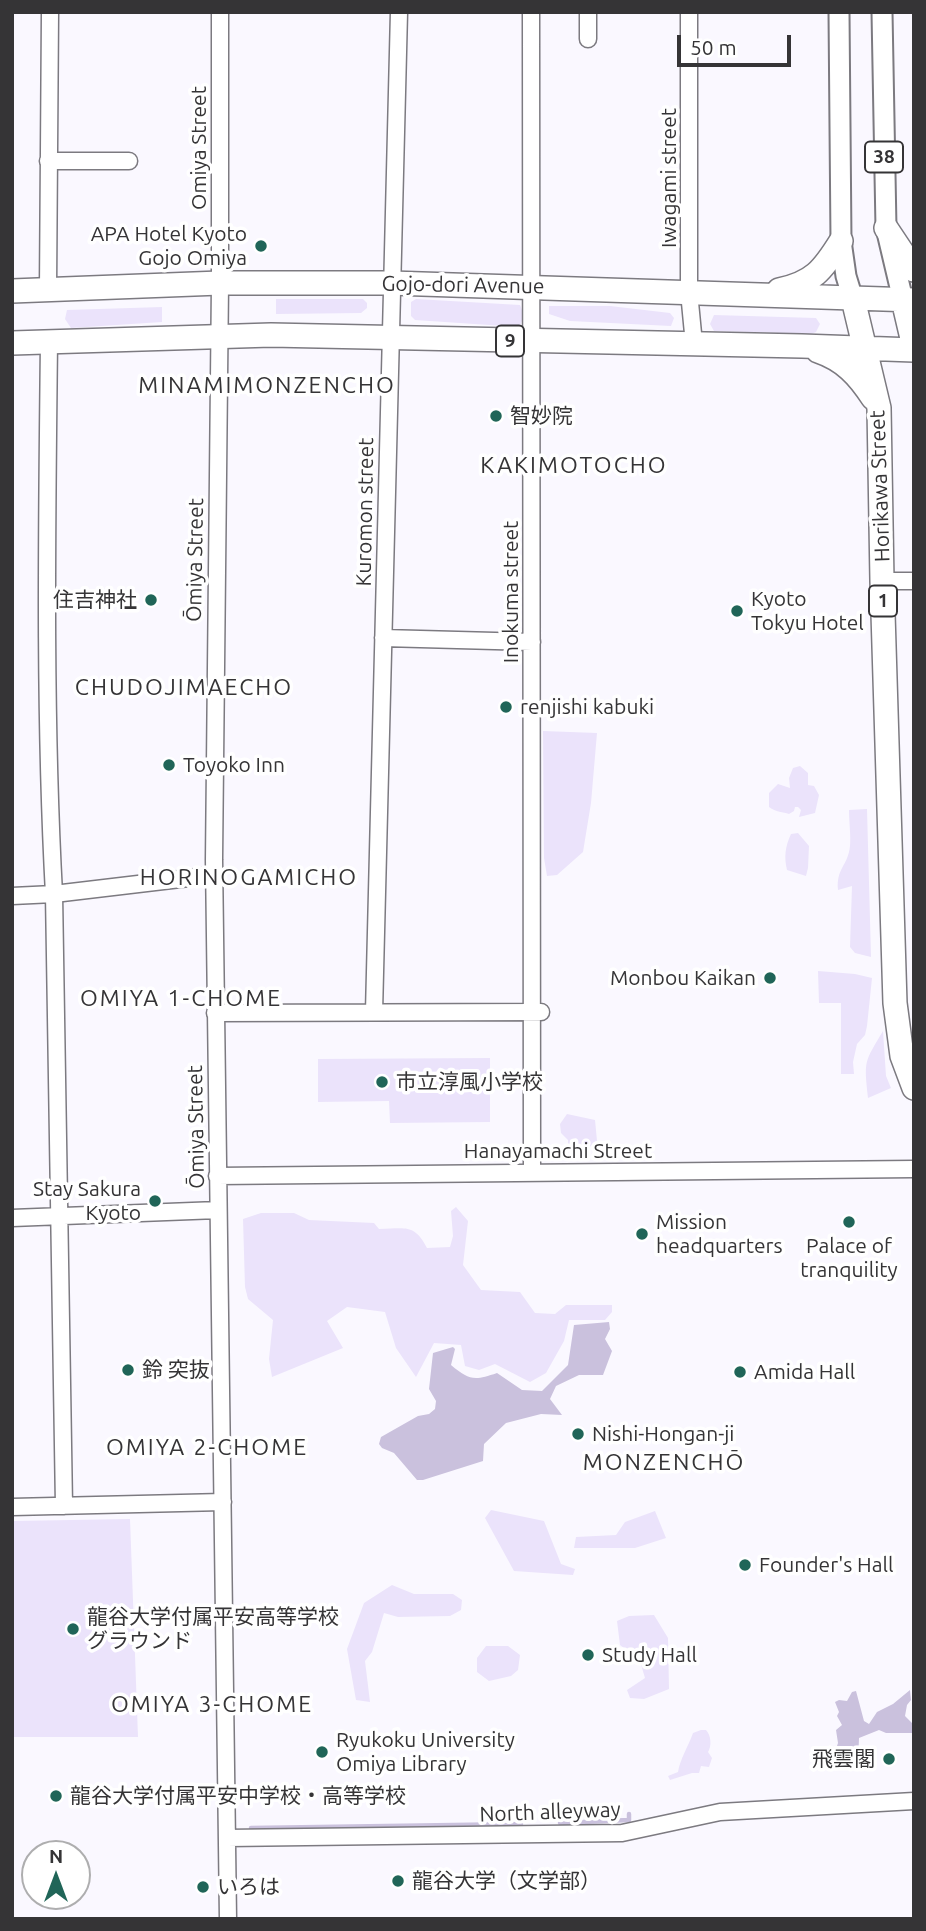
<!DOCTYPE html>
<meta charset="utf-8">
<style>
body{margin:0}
#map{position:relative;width:926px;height:1931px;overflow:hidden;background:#faf8ff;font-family:Ubuntu,sans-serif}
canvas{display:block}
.frame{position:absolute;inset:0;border:14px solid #353436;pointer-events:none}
.north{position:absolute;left:21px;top:1840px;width:70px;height:70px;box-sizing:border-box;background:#fff;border:2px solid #aeaeaf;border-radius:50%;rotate:0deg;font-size:19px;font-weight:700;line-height:28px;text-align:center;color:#353436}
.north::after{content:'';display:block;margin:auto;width:24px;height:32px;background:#206558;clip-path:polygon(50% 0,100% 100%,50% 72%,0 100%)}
.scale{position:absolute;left:677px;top:35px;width:114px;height:32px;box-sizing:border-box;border:4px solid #353436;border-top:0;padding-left:9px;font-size:21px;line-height:24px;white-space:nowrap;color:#353436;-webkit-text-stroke:5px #fff;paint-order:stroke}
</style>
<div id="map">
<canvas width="926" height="1931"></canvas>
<div class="frame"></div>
<div class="north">N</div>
<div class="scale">50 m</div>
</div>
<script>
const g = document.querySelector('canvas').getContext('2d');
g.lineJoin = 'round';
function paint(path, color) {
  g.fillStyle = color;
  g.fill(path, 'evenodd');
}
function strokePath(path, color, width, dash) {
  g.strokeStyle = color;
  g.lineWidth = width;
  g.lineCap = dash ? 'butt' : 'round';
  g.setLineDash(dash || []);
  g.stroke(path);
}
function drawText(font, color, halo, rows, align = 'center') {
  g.font = font + ' Ubuntu,"Noto Sans JP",sans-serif';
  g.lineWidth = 7;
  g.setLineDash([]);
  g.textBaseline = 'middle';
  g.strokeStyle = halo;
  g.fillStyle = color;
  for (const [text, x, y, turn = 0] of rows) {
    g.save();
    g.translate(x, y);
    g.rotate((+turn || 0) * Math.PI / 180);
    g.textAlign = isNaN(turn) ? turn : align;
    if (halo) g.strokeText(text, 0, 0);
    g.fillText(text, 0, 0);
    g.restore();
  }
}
paint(new Path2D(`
 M276 299H363L367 303V308L361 313 276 314Z
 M416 299 520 305C524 313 524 319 519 327L415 320 411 316V302Z
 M549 306H610L670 313 674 318 671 326 570 321 549 314Z
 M162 307V322L71 328 65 319 67 310Z
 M714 315 816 318 820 324 816 332 811 334 714 331 710 324Z
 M543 731 597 733 591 803 583 852 557 875 547 876 544 858Z
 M800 766 808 773V785L814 786 819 795 815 813 799 817 801 810 798 807H795L794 811 789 814C783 812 776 812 769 807V793L778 784 790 788 789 778 793 768Z
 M867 809 871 957 855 953 850 947 852 886 838 890C836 868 848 866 850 846 851 835 849 822 849 810Z
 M798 833 809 846 808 868 806 876 787 870C784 857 785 847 791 834Z
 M818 971 855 974 872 978 867 1026 865 1035 857 1044 853 1062 854 1074H841V1003H819Z
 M883 1031 886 1076 891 1088 868 1098C864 1060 864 1063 883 1031Z
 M490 1058V1122L390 1123 389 1101 318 1102V1059Z
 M567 1114 595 1120 597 1141 585 1151H560L568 1147V1140L561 1133 560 1124Z
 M456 1207 468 1221 463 1265 481 1290 520 1292 535 1313 555 1314 566 1305H612V1312L605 1320H569L564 1341 546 1373 530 1382 495 1364 479 1370 465 1366 461 1345 434 1343 416 1377 396 1348 385 1312 347 1307 327 1321 343 1348 272 1377 269 1359 273 1320 248 1299 245 1287 243 1219 261 1213H294L309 1220 374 1223 379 1229C405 1229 414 1223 427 1248L450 1247 453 1236 451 1211Z
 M491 1510 544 1521 561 1564 575 1569 573 1575 514 1571 485 1518Z
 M655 1511 666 1538 635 1548H574L576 1537 616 1535 625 1522Z
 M130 1519 138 1737H12V1521Z
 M392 1585 414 1594H453L462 1600 461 1610 450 1616 398 1617 384 1613 372 1652 365 1661 370 1702 356 1700 347 1649 364 1603Z
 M654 1615 668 1638 669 1689 644 1699 630 1698 627 1690 645 1678 640 1661 620 1645 617 1621 629 1616Z
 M486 1646H508L520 1655 518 1670 511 1676 489 1681 477 1672V1658Z
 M701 1730H706C711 1735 712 1746 708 1752L712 1758 709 1767 701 1766 699 1773H692L670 1780 668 1776 678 1772C680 1759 688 1747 693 1733Z`), '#ebe3fb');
paint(new Path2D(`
 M609 1322 610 1329 605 1339 612 1351 603 1375H579L556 1386 550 1399 562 1415 541 1414 506 1423 484 1444 483 1461 423 1480H417L394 1453 382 1448 379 1444 381 1437 418 1416 429 1414 435 1409 436 1401 429 1389 433 1353 453 1347 455 1349 451 1365C469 1380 474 1381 497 1373L522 1390 542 1391 568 1365 574 1325Z
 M910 1690 911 1700 907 1705 905 1716 914 1725V1733H886L879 1730 859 1738 858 1763 856 1764 849 1754 839 1759 833 1758 838 1743 836 1730 842 1725 837 1716 839 1712 835 1702 839 1700 847 1701 852 1692 856 1691 864 1721 869 1724 877 1712 893 1704Z`), '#cac1dd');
strokePath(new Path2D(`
 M560 1823 629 1820V1814
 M251 1828 521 1824`), '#cac1dd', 4.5);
const minor = new Path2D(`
 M220 12V283L214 860 228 1919
 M531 12 532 1172
 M689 12V292L694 344
 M588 39V12
 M48 161H129
 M48 289 50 12
 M49 341C47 525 44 710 54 894L64 1506
 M882 581H914
 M383 638 532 642
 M12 896 54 894 214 875
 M374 1012 399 12
 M215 1013 541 1012
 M217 1176 914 1169
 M12 1218 218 1210
 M12 1507 223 1502
 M227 1838 622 1833 720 1812 914 1801`);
const major = new Path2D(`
 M839 12 841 241 846 276 853 299
 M882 12 886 228 903 300`);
const highway = new Path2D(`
 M886 228 914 270
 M779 290C813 283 823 270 841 241
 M12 291 220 283H391L914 300
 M853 299 879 408 882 581 895 1003 902 1056 914 1088
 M903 300 914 347
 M12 343 271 335 802 346 914 350
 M818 351C844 360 858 375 873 398`);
strokePath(minor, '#7c7a80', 19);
strokePath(major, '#7c7a80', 23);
strokePath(highway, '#7c7a80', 26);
strokePath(minor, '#fff', 16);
strokePath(major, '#fff', 19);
strokePath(highway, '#fff', 23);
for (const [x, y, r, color] of [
 [261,246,7,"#206558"],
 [496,416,7,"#206558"],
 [151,600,7,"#206558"],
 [737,611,7,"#206558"],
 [506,707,7,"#206558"],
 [169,765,7,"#206558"],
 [770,978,7,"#206558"],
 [382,1082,7,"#206558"],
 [155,1201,7,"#206558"],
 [849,1222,7,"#206558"],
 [642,1234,7,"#206558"],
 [128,1370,7,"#206558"],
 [740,1372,7,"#206558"],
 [578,1434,7,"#206558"],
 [745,1565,7,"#206558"],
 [73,1629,7,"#206558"],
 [588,1655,7,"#206558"],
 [322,1752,7,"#206558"],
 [889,1759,7,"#206558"],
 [56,1796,7,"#206558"],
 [398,1881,7,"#206558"],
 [203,1887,7,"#206558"]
]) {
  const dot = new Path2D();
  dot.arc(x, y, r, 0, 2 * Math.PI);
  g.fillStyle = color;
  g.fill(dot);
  strokePath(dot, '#fff', 2.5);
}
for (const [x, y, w] of [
 [884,157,38],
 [510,341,28],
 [883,601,28]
]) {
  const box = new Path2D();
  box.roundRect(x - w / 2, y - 15.5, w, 31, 5);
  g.fillStyle = '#fff';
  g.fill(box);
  strokePath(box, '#353436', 2);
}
drawText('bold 19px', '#353436', null, [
 ["38",884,157],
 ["9",510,341],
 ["1",883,601]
]);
drawText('21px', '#353436', '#fff', [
 ["Omiya Street",199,148,-90],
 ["Iwagami street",669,178,-90],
 ["Gojo-dori Avenue",463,285,1],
 ["Horikawa Street",880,486,-92],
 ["Kuromon street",365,512,-89],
 ["Ōmiya Street",195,560,-89],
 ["Inokuma street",511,592,-90],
 ["Ōmiya Street",196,1127,-91],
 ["Hanayamachi Street",558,1151],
 ["North alleyway",550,1812,-2]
]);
drawText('21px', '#353436', '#fff', [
 ["APA Hotel Kyoto",247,234,"right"],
 ["Gojo Omiya",247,258,"right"],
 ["智妙院",510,416],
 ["Kyoto",751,599],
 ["Tokyu Hotel",751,623],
 ["住吉神社",137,600,"right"],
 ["renjishi kabuki",520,707],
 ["Toyoko Inn",183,765],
 ["Monbou Kaikan",756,978,"right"],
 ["市立淳風小学校",396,1082],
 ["Stay Sakura",141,1189,"right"],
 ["Kyoto",141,1213,"right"],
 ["Mission",656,1222],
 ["headquarters",656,1246],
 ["Palace of",849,1246,"center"],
 ["tranquility",849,1270,"center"],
 ["鈴 突抜",142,1370],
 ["Amida Hall",754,1372],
 ["Nishi-Hongan-ji",592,1434],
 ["Founder's Hall",759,1565],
 ["龍谷大学付属平安高等学校",87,1617],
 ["グラウンド",87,1641],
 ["Study Hall",602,1655],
 ["Ryukoku University",336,1740],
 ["Omiya Library",336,1764],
 ["飛雲閣",875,1759,"right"],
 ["龍谷大学付属平安中学校・高等学校",70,1796],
 ["龍谷大学（文学部）",412,1881],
 ["いろは",217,1887]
], 'left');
g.letterSpacing = '2px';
drawText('23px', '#353436', '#fff', [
 ["MINAMIMONZENCHO",267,385],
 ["KAKIMOTOCHO",574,465],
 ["CHUDOJIMAECHO",184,687],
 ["HORINOGAMICHO",249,877],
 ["OMIYA 1-CHOME",181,998],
 ["OMIYA 2-CHOME",207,1447],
 ["MONZENCHŌ",664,1462],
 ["OMIYA 3-CHOME",212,1704]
]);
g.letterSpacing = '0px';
</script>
